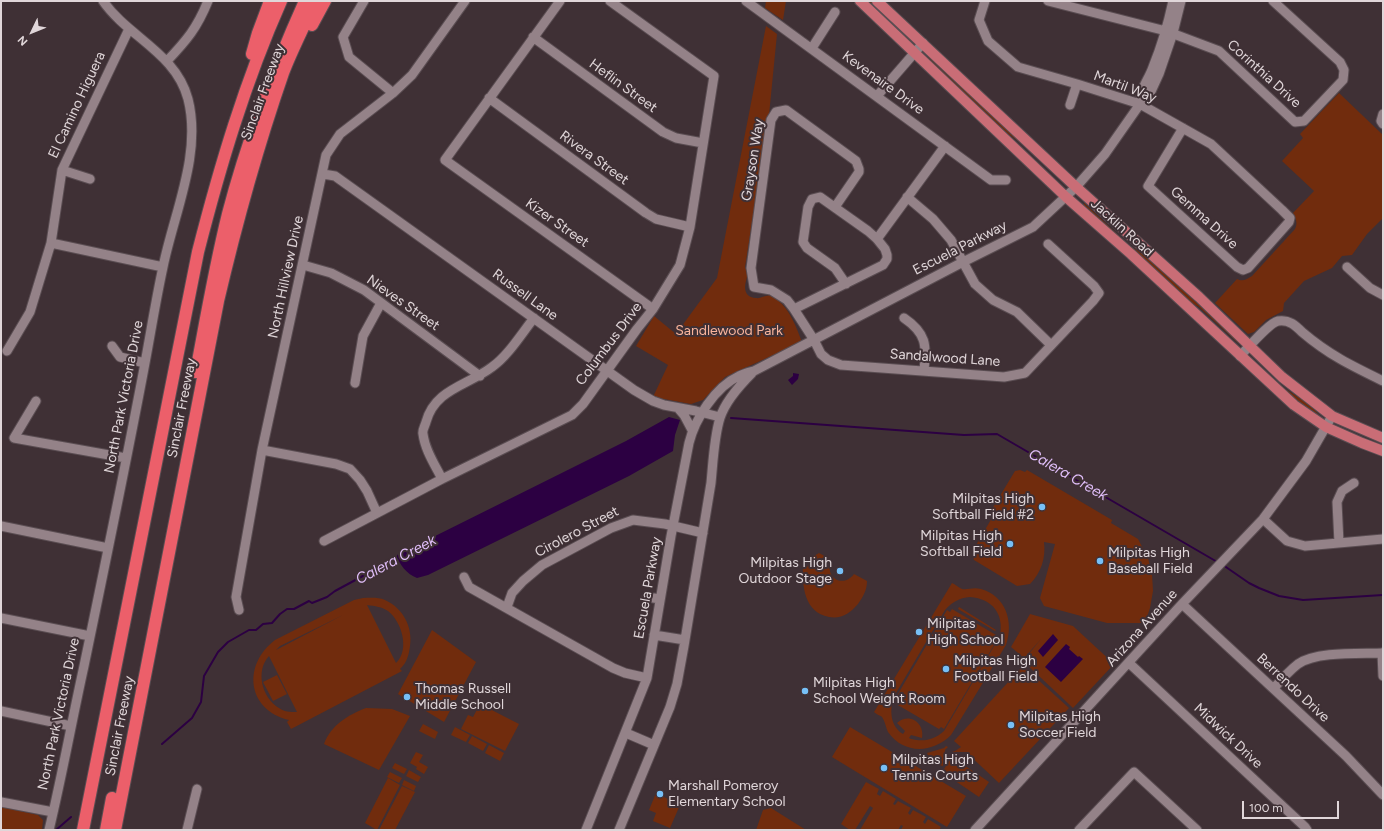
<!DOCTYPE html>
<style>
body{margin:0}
#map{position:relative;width:1384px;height:831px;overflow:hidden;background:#3f3035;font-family:Figtree,sans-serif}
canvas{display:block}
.frame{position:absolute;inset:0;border:2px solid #e0d6d9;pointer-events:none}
.north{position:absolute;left:12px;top:12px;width:40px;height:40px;-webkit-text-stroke:3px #3f3035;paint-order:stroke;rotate:227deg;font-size:11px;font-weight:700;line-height:16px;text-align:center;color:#e0d6d9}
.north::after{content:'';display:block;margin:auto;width:14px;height:18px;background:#e0d6d9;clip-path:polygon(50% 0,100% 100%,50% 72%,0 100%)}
.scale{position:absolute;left:1242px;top:801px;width:97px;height:18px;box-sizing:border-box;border:2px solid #e0d6d9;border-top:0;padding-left:5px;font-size:12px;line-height:14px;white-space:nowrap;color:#e0d6d9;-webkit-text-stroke:3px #3f3035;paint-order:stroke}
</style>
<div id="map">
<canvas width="1384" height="831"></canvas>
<div class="frame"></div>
<div class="north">N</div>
<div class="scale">100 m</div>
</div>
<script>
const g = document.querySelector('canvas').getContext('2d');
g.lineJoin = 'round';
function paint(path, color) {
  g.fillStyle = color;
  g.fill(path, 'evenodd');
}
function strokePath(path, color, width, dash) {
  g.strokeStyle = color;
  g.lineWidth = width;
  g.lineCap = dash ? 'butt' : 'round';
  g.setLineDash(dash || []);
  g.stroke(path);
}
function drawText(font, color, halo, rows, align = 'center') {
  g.font = font + ' Figtree,sans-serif';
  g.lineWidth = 4;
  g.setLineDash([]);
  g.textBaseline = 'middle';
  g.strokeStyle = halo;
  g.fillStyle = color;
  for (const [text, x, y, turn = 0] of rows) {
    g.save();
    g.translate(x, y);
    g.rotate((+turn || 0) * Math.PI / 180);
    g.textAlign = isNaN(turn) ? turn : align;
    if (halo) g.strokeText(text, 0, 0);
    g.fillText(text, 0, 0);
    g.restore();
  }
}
paint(new Path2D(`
 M766 1H786L783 20 765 8Z
 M865 1H873L912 39 910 42Z
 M766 26 777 34 769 115 745 267 748 274C745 283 741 297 756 298 761 299 766 294 771 296 788 304 796 326 802 342L725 377 703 400 691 404 653 397 668 365 636 346 654 316 676 334 717 278Z
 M927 57H928L958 85 968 92 1028 148 1007 133Z
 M1339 93 1383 135V218L1367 234 1352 255 1342 256 1332 268 1304 281 1284 303 1283 311 1266 320 1254 332 1248 334 1215 303 1237 279C1243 282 1247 279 1252 276L1295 229C1298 223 1296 219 1293 213L1314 191 1282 161 1303 138 1300 134Z
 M1084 203 1131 247 1144 254 1239 342 1238 343 1199 307 1188 301 1084 205Z
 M1250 358 1285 389 1308 403 1319 415 1292 397Z
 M1020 470 1025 472 1027 470 1112 520 1111 523 1138 539 1148 558 1152 574 1153 591 1150 608 1145 623H1107L1044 606 1040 598 1055 544 1044 542C1046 558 1041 573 1030 584L1017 586 974 560 972 552 996 511 992 509 1015 471Z
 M819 553 832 560C823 577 843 589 854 574L867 581C867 590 863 597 858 604 850 613 842 619 829 617 804 612 802 586 803 565L807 567 814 556Z
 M952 583C955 584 959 588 962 589 968 590 973 587 981 589 1006 596 1014 622 1006 645L951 735C933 753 904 755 888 732 886 728 885 721 882 717 881 716 876 714 874 712ZM970 597C993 599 1004 614 1000 636L944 731C934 740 924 742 911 739L909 738 911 735 922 738C925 723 909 712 897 723L905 731 903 734C890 726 890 711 893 698L945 610C952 602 959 598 970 597Z
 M363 598C370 598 378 597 385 600 403 608 413 627 410 646 409 654 407 663 400 669L402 671 291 729 287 722 289 720C247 710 242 665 275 640L354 600ZM367 605C375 606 382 607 388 611 402 622 410 650 396 663ZM343 615 276 650 280 646ZM269 656 297 712C290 712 284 712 279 708 262 698 255 671 269 656Z
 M959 607 996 630 995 631 958 609Z
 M952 609 996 635 994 638 997 640 944 729 941 727 939 729 896 704 898 701 895 699 947 610 950 612Z
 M1030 614 1073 626 1114 664 1073 708 1023 661 1041 639 1024 658 1011 647Z
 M432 630 476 662 444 722 398 694Z
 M1023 666 1069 708 999 783 966 752H955L953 754 952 752 955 751 961 747 954 741Z
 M277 675 287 694 273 701 263 682Z
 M480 704 519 724 505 751 461 729 468 715 473 717Z
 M366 708 392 709 410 716 379 770 324 744C331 725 348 715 366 708Z
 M423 724 438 732 435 739 419 731Z
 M455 727 470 735 466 742 451 735Z
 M850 727 966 796 947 827 832 757Z
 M472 736 487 744 483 751 468 743Z
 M489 745 504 753 500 761 485 753Z
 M946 746 948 747 945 750 943 766C935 764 930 760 927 753L944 748Z
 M416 752 423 755 419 762 428 767 424 774 416 769 417 767 410 763Z
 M952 757 989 782 979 797 942 772Z
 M395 763 407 769 404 774 392 768Z
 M409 770 421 777 418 782 406 776Z
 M390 772 402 778 399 783 387 777Z
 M388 778 400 785 377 830 365 823Z
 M404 780 416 786 414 791 402 785Z
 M866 782 879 789 877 794 880 796 883 791 896 799 893 804 895 805 898 801 911 808 908 813 910 815 913 810 926 817 923 822 925 824 928 819 941 827 939 830H901L903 826 901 825 898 830H860L873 808 870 806 855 830H850L841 824Z
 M402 786 415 792 395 830H379Z
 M656 793 680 805 670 828 653 821 656 813 649 810Z
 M1 807 38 815 43 820 42 830H1Z
 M771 808 806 830H756L763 810Z`), '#712c0d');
paint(new Path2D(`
 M793 373 799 374 798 379 792 385 788 380 793 376Z
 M669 417 680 420 675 435 673 451 629 476 428 575 417 578C407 574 399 565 397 555L626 441Z
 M1053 634 1058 640 1043 657 1038 651Z
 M1066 644 1070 647 1069 649 1078 657 1079 656 1083 659 1061 682 1045 667Z`), '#2c0042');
strokePath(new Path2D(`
 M731 418 964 435 997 434 1219 563
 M1223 565 1249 583 1259 588 1279 596 1303 600 1383 595
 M162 744 192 718 201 702 204 676 218 652 228 642 249 630H256L263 624 272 623 280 614 287 609H294L309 601 312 603 327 597 335 591 400 556
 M56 830 71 817`), '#2c0042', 2);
const minor = new Path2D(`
 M364 1 343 37 349 57 393 93
 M560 1 445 160 653 309
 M746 1 991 180H1006
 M985 1 979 20 988 41 1018 67 1077 84 1140 104 1211 144 1282 210 1290 218 1289 222 1248 268 1243 270 1237 267 1148 186 1183 128
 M1048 1 1166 31 1219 51 1295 122 1304 121 1343 80 1344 70 1340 62 1273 1
 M533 37 663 132 676 138 703 143
 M812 48 835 12
 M167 61C187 40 197 28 208 1
 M877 96 923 43
 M489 98 646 213 656 219 690 227
 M1140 104C1140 88 1148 81 1153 67 1162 45 1168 24 1173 1
 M1070 105 1077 84
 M1383 114 1381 121 1383 124
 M62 170 90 179
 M323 174 335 176 634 390 653 401 664 405 696 411 720 417
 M907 197 933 219 951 240 975 284 993 300 1017 312 1051 345
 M835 207 859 172V169L856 161 786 110 776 112 771 120 751 268 754 287 771 290 787 300 794 309 814 340 821 354 828 360 841 365 1004 377 1025 373 1093 301 1099 293 1094 286 1048 244
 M877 239 945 146
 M51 243 163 267
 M303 265 331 273 364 290 480 376
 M1347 267 1370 288 1383 295
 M794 309 883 265 887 259V255L885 249 877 239 868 231 820 197 812 199 808 207 803 242 807 248 835 268 846 284
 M904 318C926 333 927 345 924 370
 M112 346 120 357 145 363
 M7 351 30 312 51 243 62 170 129 29
 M1240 356C1248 348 1269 323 1278 321 1289 319 1296 326 1302 332 1329 355 1352 366 1383 381
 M355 383 363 336 381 303
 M36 401 14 438 126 458
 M678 408 684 415 692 430
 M262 450 336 464 350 469 360 480 367 491 377 513
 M442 479C435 465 425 450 423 434 422 430 425 426 426 422 435 389 467 386 492 367 508 356 522 333 534 318
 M1263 519 1287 541 1305 546 1383 539
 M1 526 108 548
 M324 541 442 479 572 415 583 404 637 329 653 309 680 265 690 227 714 76 610 1
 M1339 543 1337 502 1342 491 1354 483
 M464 577 469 587 613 668 625 673 647 678
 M647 597 660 599
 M1182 604 1346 756 1383 795
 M507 607 512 593 523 581 542 565 611 528 633 520 665 524 703 533
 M239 610 236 597 262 450 326 155 340 134 393 93 412 75 465 1
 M1 618 90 636
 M654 635 685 640
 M1382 653 1383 676
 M1129 663 1305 827 1307 830
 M1274 688C1281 680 1289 671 1298 664 1317 651 1360 654 1383 653
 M1 711 71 726
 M626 733 654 745
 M1 802 53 812
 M49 830C62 776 72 720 84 666 105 565 126 464 145 363 151 331 156 299 163 267 174 213 202 154 188 99 176 53 128 37 103 1
 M187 830 197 789
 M586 830 647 678 671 536 689 443C695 419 715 387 739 376 744 374 749 372 754 371L963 262 1033 227 1076 187 1105 154 1140 104 1148 98 1159 74 1173 33 1181 1
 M619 830 670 707 677 684 684 646 711 483C713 463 714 437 720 418 725 402 740 385 752 373
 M975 830 1182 604 1263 519 1306 461 1332 416
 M1079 830 1134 772 1197 830`);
const major = new Path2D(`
 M860 1 1066 197 1131 254 1294 405 1326 427 1362 443 1383 451
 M877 1 1076 187 1199 297 1282 377 1332 416 1383 438`);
const highway = new Path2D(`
 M312 25 325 1
 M252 54 258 33 270 1
 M196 372C206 319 215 266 228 214 247 141 274 70 305 1
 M83 830 198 252C220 166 245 82 281 1
 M106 830 112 798
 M115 830 218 301C236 224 257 148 283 73 292 49 305 25 315 1`);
strokePath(minor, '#5a4d52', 11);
strokePath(major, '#5a4d52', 12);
strokePath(highway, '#5a4d52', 14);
strokePath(minor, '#948288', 9);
strokePath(major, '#c96d76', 10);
strokePath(highway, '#ec5f6a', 12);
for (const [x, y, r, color] of [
 [1042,507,4,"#77c0f7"],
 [1010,544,4,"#77c0f7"],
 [1100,561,4,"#77c0f7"],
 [840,571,4,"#77c0f7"],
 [919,632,4,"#77c0f7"],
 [946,669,4,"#77c0f7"],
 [805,691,4,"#77c0f7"],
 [407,697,4,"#77c0f7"],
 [1011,725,4,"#77c0f7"],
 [884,768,4,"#77c0f7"],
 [660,794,4,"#77c0f7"]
]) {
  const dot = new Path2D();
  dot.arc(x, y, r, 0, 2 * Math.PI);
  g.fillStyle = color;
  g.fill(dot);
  strokePath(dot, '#3f3035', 1.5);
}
drawText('14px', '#e0d6d9', '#3f3035', [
 ["Corinthia Drive",1264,74,42],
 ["Kevenaire Drive",883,83,36],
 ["Heflin Street",623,86,36],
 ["Martil Way",1125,87,21],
 ["Sinclair Freeway",263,92,-70],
 ["El Camino Higuera",77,105,-65],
 ["Rivera Street",594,158,36],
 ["Grayson Way",753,160,-81],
 ["Gemma Drive",1204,218,42],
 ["Kizer Street",557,223,35],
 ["Jacklin Road",1122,228,42],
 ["Escuela Parkway",960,248,-27],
 ["North Hillview Drive",286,277,-78],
 ["Russell Lane",525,295,36],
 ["Nieves Street",403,303,35],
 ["Columbus Drive",609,344,-53],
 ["Sandalwood Lane",945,358,4],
 ["North Park Victoria Drive",124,397,-79],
 ["Sinclair Freeway",182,408,-79],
 ["Cirolero Street",577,532,-28],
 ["Escuela Parkway",648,588,-80],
 ["Arizona Avenue",1142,628,-48],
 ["Berrendo Drive",1293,688,43],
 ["North Park Victoria Drive",59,714,-78],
 ["Sinclair Freeway",120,726,-79],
 ["Midwick Drive",1228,736,43]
]);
drawText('14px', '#f9b49b', '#3f3035', [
 ["Sandlewood Park",729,331]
]);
drawText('14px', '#e0d6d9', '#3f3035', [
 ["Milpitas High",1034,499,"right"],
 ["Softball Field #2",1034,515,"right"],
 ["Milpitas High",1002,536,"right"],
 ["Softball Field",1002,552,"right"],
 ["Milpitas High",1108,553],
 ["Baseball Field",1108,569],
 ["Milpitas High",832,563,"right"],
 ["Outdoor Stage",832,579,"right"],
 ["Milpitas",927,624],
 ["High School",927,640],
 ["Milpitas High",954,661],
 ["Football Field",954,677],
 ["Milpitas High",813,683],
 ["School Weight Room",813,699],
 ["Thomas Russell",415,689],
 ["Middle School",415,705],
 ["Milpitas High",1019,717],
 ["Soccer Field",1019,733],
 ["Milpitas High",892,760],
 ["Tennis Courts",892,776],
 ["Marshall Pomeroy",668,786],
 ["Elementary School",668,802]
], 'left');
drawText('italic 15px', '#e0bef9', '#3f3035', [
 ["Calera Creek",1068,475,30],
 ["Calera Creek",396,560,-28]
]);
</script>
